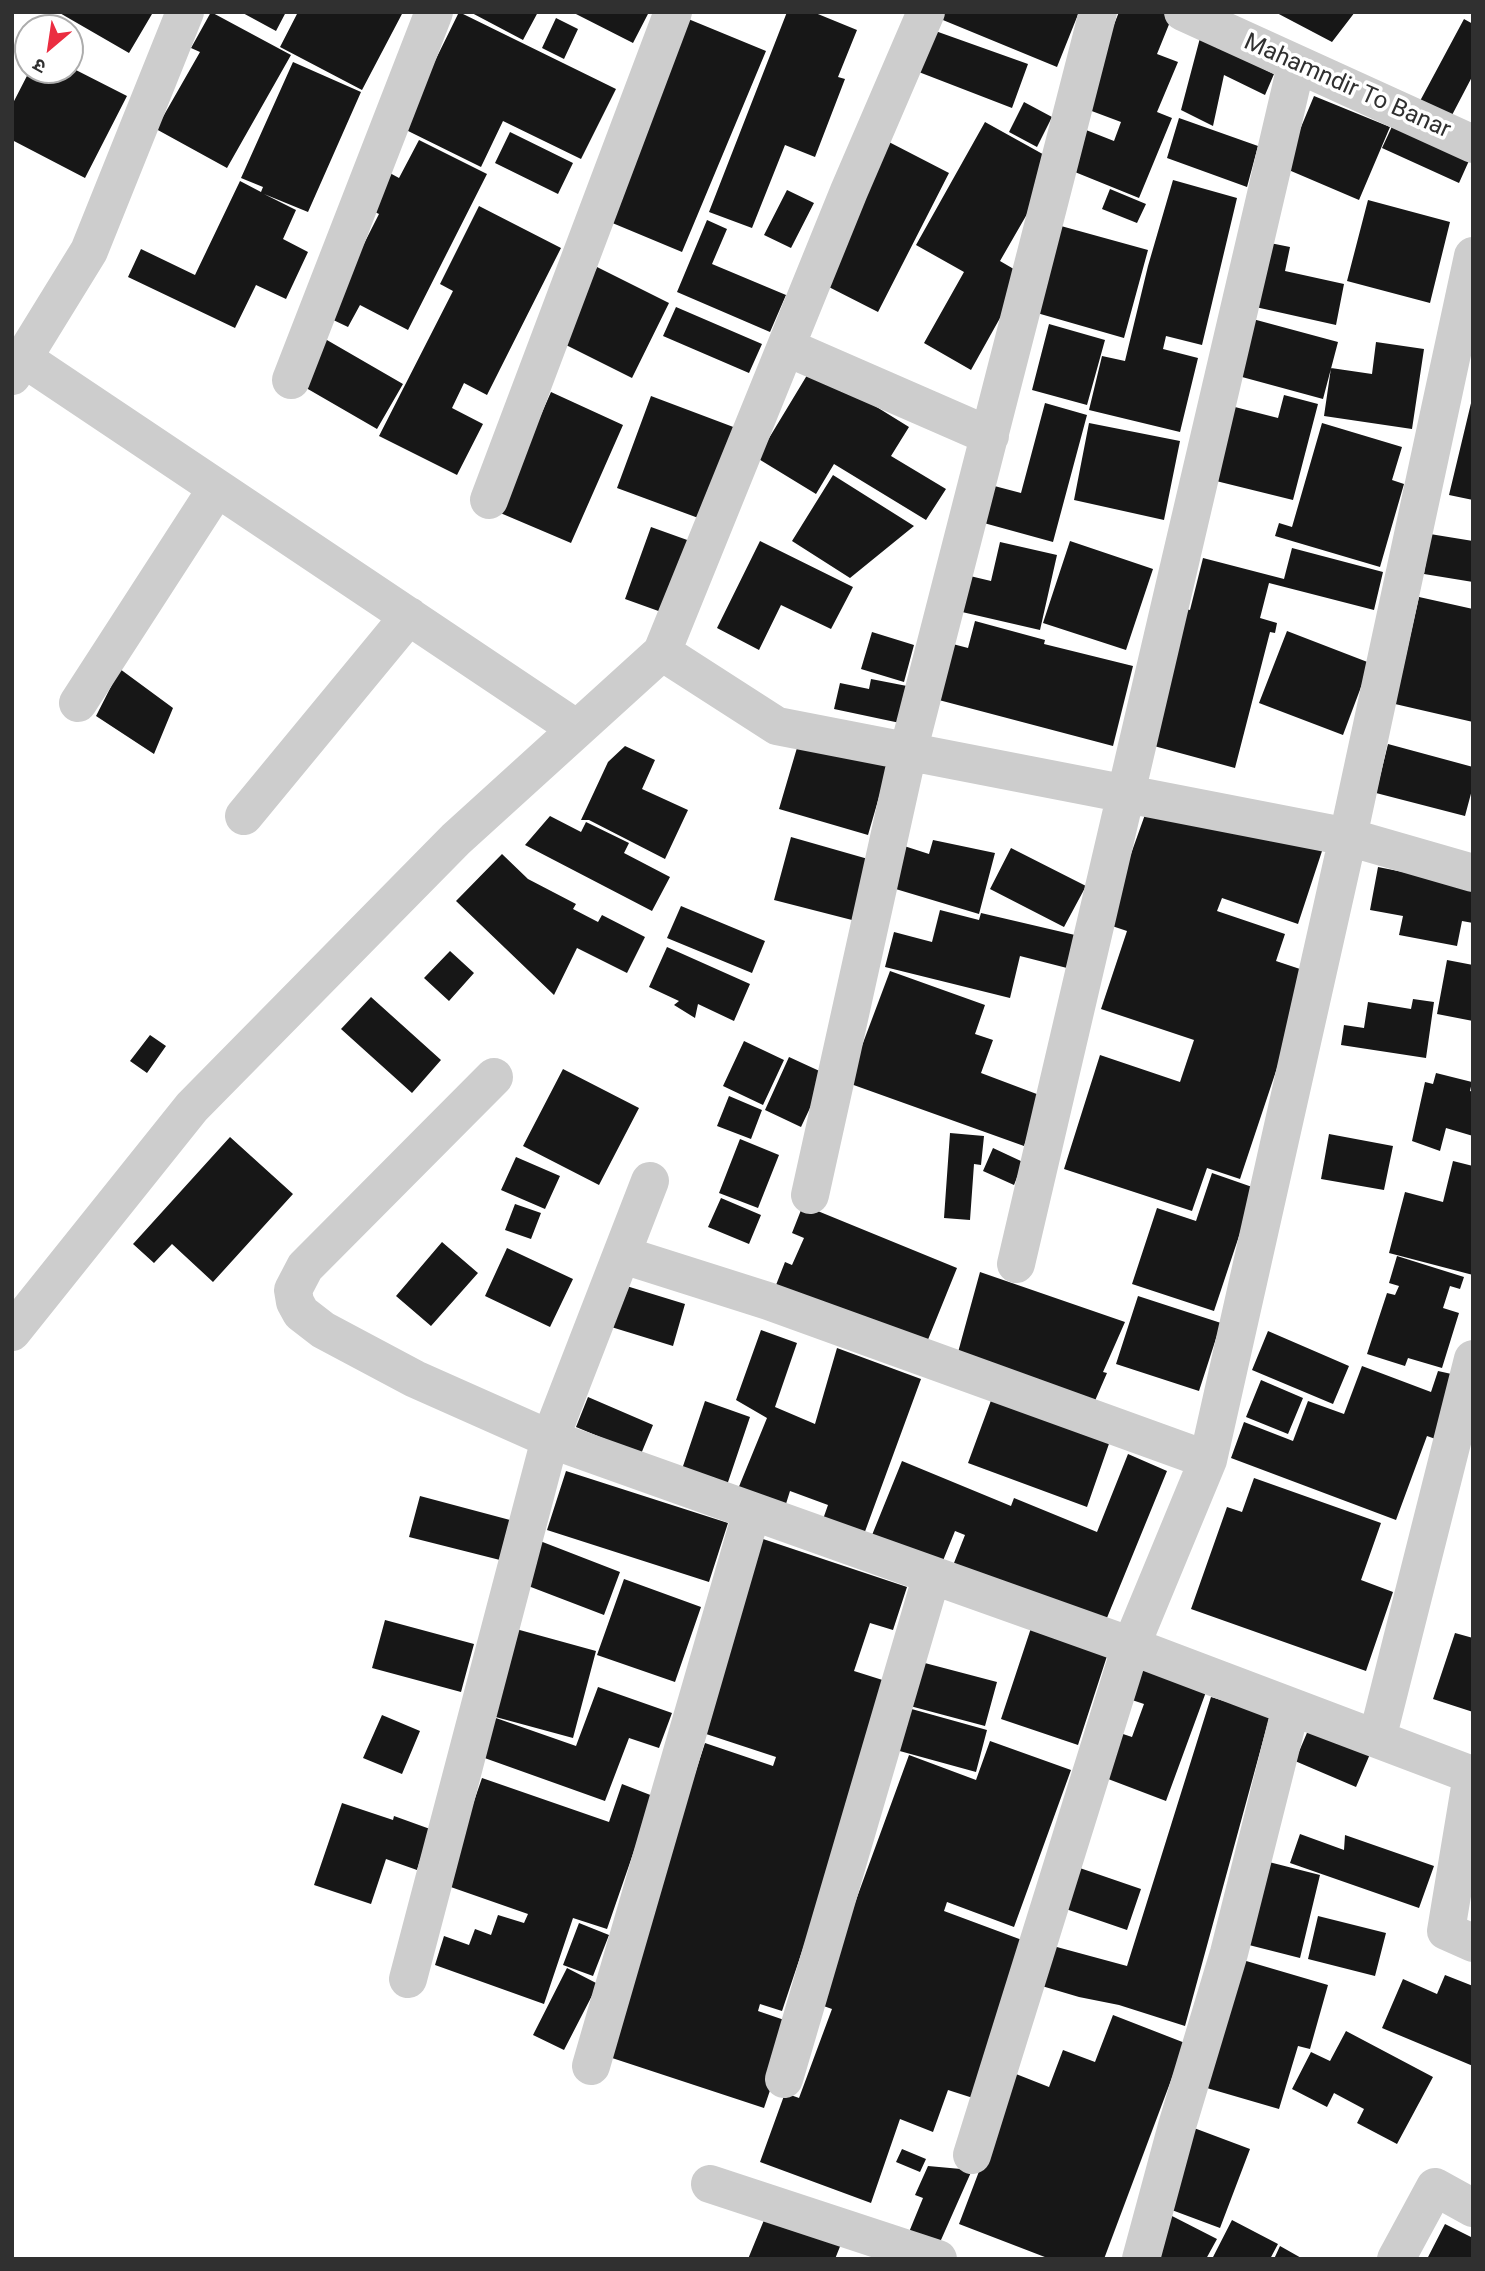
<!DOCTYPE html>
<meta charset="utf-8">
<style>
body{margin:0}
#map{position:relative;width:1485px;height:2271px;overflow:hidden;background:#fff;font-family:Roboto,"Noto Sans Devanagari",sans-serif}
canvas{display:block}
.frame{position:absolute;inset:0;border:14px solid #303030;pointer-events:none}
.north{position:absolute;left:14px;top:14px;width:70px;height:70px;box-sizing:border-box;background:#fff;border:2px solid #acacac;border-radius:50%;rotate:209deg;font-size:19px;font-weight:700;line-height:28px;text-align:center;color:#303030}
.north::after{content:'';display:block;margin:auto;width:24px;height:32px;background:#eb2d41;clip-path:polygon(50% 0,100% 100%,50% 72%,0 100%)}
</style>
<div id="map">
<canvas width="1485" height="2271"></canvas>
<div class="frame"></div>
<div class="north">उ</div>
</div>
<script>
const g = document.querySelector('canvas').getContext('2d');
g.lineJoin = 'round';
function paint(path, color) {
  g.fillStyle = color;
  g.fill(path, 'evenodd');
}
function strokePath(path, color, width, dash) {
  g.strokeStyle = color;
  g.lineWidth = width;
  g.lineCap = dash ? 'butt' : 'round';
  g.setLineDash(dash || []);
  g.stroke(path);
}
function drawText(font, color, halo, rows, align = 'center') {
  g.font = font + ' Roboto,sans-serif';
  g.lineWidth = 7;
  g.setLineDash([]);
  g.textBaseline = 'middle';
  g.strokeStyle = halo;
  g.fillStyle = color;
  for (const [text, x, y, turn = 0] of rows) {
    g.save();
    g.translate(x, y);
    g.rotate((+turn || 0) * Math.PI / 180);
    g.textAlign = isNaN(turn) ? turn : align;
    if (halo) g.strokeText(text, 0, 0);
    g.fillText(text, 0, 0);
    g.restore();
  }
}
paint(new Path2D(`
 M58 12H149L152 14 129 53Z
 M211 12 291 55 227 168 156 129 200 52 191 48Z
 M241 12H286L276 31Z
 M298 12H403L362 90 280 47Z
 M459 12 616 89 581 159 503 121 481 167 402 128Z
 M470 12H538L523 40Z
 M572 12H649L633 43Z
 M787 12H813L857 30 838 77 845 79 815 157 785 145 752 228 709 212Z
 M940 12H1079L1057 67 938 18Z
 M1119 12H1161L1172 17 1157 54 1178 62 1157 112 1172 118 1139 198 1065 168 1081 128 1114 141 1121 122 1081 107Z
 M1275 12H1355L1332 42Z
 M681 16 766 51 682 252 598 217Z
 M556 18 578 29 564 59 542 48Z
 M1464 19 1473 24V75L1451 117 1420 101Z
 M927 28 1028 64 1012 108 911 69Z
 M1200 38 1274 74 1265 95 1224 75 1213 126 1181 110Z
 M293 62 361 92 308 212 264 194 296 210 283 239 308 252 286 299 256 285 235 328 128 277 141 249 195 275 240 181 261 192 263 187 241 178Z
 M70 67 127 96 85 178 12 140V105L30 70H70Z
 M1314 96 1390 127 1359 200 1284 168Z
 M1024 102 1052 117 1037 147 1009 132Z
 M1179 118 1258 146 1247 187 1167 158Z
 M1395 120 1472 154 1459 183 1382 148Z
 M985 122 1057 162 1000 261 1024 275 971 370 924 343 964 272 916 245Z
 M510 132 573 163 558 194 495 163Z
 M419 140 487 174 408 330 360 305 348 327 327 317 379 214 369 209 388 172 399 178Z
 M887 141 949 173 878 312 821 283Z
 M1173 180 1237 198 1202 345 1166 336 1163 349 1198 358 1180 432 1089 410 1102 356 1125 361 1148 266Z
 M1110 189 1146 204 1137 223 1102 209Z
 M787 190 814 203 791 248 764 235Z
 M1368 200 1450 222 1430 303 1347 281Z
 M479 206 561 248 487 395 464 383 452 408 483 424 457 475 379 436 453 291 440 284Z
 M707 220 727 229 712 264 786 295 770 332 677 292Z
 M1061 226 1148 250 1124 338 1037 313Z
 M1265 242 1290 247 1285 271 1344 284 1336 325 1251 306Z
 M597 267 669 303 632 378 560 342Z
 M676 307 762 344 749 373 663 336Z
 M1249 318 1338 342 1323 399 1231 374Z
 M1049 324 1105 340 1087 405 1032 390Z
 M320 336 403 384 377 429 294 381Z
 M1376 342 1424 349 1412 429 1324 416 1331 368 1372 374Z
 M812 367 909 427 891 456 946 489 926 520 834 464 816 494 757 458Z
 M551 392 623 425 571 543 498 512Z
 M1284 395 1318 404 1293 500 1212 480 1231 406 1278 418Z
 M651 396 736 428 701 519 617 488Z
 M1472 399H1473V500L1449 495Z
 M1045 403 1087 415 1053 542 973 520 983 483 1021 493Z
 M1089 423 1180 441 1164 520 1074 500Z
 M1322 423 1402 447 1392 480 1404 484 1380 567 1275 536 1279 523 1292 527Z
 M833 475 914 526 850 578 792 541Z
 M651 527 690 541 664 613 625 599Z
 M1430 534 1473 541V582L1424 574Z
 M760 541 853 587 831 629 781 605 759 650 717 628Z
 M1070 541 1153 569 1126 650 1043 623Z
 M1000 542 1057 555 1040 630 962 612 970 576 991 581Z
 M1292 548 1383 572 1374 610 1269 583 1260 618 1277 623 1275 633 1270 632 1235 768 1143 743 1178 607 1190 610 1203 558 1284 579Z
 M1419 597 1473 609V722L1395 704Z
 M975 621 1045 640 1044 644 1133 666 1113 746 935 699 949 643 968 648Z
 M1287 631 1370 663 1343 735 1259 703Z
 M872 632 914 645 904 682 861 669Z
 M120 669 173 708 154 754 96 716Z
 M871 679 907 686 900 723 834 709 840 683 869 689Z
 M799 741 888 766 868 835 779 809Z
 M1388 744 1473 767V786L1465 816 1376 793Z
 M625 746 655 760 642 789 688 810 665 859 589 820H581L608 762Z
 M1147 809 1324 845 1298 924 1222 898 1217 911 1285 934 1276 961 1309 972 1240 1179 1207 1168 1192 1211 1064 1169 1100 1055 1180 1082 1194 1040 1101 1009 1127 931 1106 924Z
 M550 816 581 832 586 822 629 843 624 853 670 877 652 911 525 845Z
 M791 837 868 859 852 920 774 900Z
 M933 840 995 853 979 914 889 887 901 845 929 854Z
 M1011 848 1086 886 1064 927 990 889Z
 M502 854 528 879 576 904 573 909 598 922 602 915 645 937 627 973 577 948 554 995 456 901Z
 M1378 867 1473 886V923L1462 921 1457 946 1399 935 1403 916 1370 910Z
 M681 906 765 941 752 973 667 938Z
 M940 910 979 920 981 913 1075 935 1067 968 1020 956 1010 998 885 967 894 932 932 942Z
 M667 947 750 984 734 1021 698 1004 695 1018 674 1005 679 1001 649 987Z
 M450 951 474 973 449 1001 424 978Z
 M1447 960 1473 965V1021L1437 1014Z
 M890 971 985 1005 975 1034 993 1040 981 1073 1042 1096 1024 1146 848 1083Z
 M371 997 441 1060 412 1093 341 1029Z
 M1413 999 1434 1002 1426 1058 1341 1045 1344 1025 1364 1028 1368 1002 1411 1009Z
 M150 1035 166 1046 147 1073 130 1061Z
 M744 1041 784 1060 763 1105 723 1086Z
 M789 1057 826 1074 801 1127 765 1110Z
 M563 1069 639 1108 599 1185 523 1146Z
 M1436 1073 1472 1082 1470 1091 1473 1092V1136L1446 1128 1440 1151 1412 1141 1425 1082 1433 1084Z
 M729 1096 762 1110 751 1139 717 1126Z
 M950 1133 984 1136 981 1165 974 1164 970 1220 944 1218Z
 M1329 1134 1393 1146 1384 1190 1321 1179Z
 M230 1137 293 1194 213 1282 172 1244 154 1263 133 1244Z
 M740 1139 779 1155 758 1208 719 1193Z
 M993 1148 1023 1162 1014 1185 983 1171Z
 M516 1157 560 1176 545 1209 501 1190Z
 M1453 1161 1473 1166V1275L1389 1253 1405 1192 1443 1202Z
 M1212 1173 1255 1188 1214 1311 1132 1284 1157 1208 1196 1221Z
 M721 1198 761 1215 749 1244 708 1227Z
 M515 1204 541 1213 531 1239 505 1230Z
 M803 1205 957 1268 925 1347 776 1285 785 1262 792 1265 804 1238 792 1233Z
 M442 1242 478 1273 431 1326 396 1296Z
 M507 1248 573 1279 550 1327 485 1296Z
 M1397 1256 1464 1277 1460 1289 1450 1286 1443 1308 1459 1313 1442 1368 1408 1358 1405 1366 1367 1354 1387 1293 1395 1295 1399 1286 1389 1283Z
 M980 1272 1125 1322 1103 1372 1107 1373 1094 1403 957 1356Z
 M620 1284 685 1304 673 1346 608 1326Z
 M1138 1296 1221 1323 1199 1391 1116 1364Z
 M761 1330 797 1343 775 1407 815 1424 837 1348 921 1379 863 1537 822 1522 828 1505 790 1491 785 1507 738 1489 767 1418 736 1400Z
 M1268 1331 1349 1366 1333 1404 1252 1370Z
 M1362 1366 1431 1392 1438 1371 1456 1375 1444 1442 1427 1436 1396 1520 1231 1458 1244 1422 1293 1441 1308 1401 1344 1414Z
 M1261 1380 1303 1398 1288 1434 1246 1417Z
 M993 1395 1111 1438 1087 1507 968 1463Z
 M588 1397 653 1425 641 1454 576 1427Z
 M705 1401 750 1417 724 1494 679 1478Z
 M1128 1454 1167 1471 1102 1630 952 1568 965 1535 955 1531 940 1568 870 1540 902 1461 1011 1506 1014 1498 1097 1532Z
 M566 1471 728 1523 709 1582 547 1530Z
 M1254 1478 1381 1523 1361 1580 1393 1592 1366 1671 1191 1609 1227 1507 1242 1512Z
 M420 1496 510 1520 500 1560 409 1537Z
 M763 1539 907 1587 893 1630 870 1623 854 1671 892 1683 782 2011 760 2004 758 2011 793 2023 764 2108 606 2056 643 1933 705 1743 773 1766 776 1757 697 1731Z
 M540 1541 620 1572 604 1615 523 1584Z
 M624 1579 701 1607 675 1682 597 1655Z
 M385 1620 474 1644 461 1692 372 1668Z
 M1031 1628 1108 1653 1078 1745 1001 1719Z
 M516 1629 596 1651 573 1738 492 1716Z
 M1455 1633 1473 1638V1712L1433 1699Z
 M921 1662 997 1682 985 1726 910 1706Z
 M1137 1669 1210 1681 1166 1801 1095 1774 1111 1730 1132 1737 1144 1704 1126 1698Z
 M598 1687 672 1713 659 1748 629 1738 605 1801 479 1756 493 1717 576 1746Z
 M1211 1697 1270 1715 1185 2026 1119 2005 1079 1997 1035 1984 1042 1943 1127 1966Z
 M908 1708 987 1730 976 1772 896 1750Z
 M382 1715 420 1731 402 1774 363 1758Z
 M1312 1721 1373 1747 1356 1787 1295 1761Z
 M990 1741 1071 1770 1014 1927 947 1902 944 1911 1022 1940 973 2098 948 2090 933 2132 900 2119 871 2203 760 2162 785 2093 799 2098 832 2009 818 2004 909 1755 976 1780Z
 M482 1778 609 1822 622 1784 653 1796 607 1929 573 1918 544 2004 435 1965 444 1936 469 1945 475 1929 491 1935 498 1915 524 1923 528 1914 445 1885Z
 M342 1803 393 1820 394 1816 430 1829 417 1870 386 1859 371 1904 314 1885Z
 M1300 1834 1344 1850 1345 1835 1434 1866 1419 1908 1290 1863Z
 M1265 1861 1320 1875 1300 1958 1245 1944Z
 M1074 1866 1141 1889 1127 1930 1060 1907Z
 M1318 1916 1386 1933 1375 1976 1308 1959Z
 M579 1923 609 1935 593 1976 563 1965Z
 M1236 1958 1328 1985 1310 2049 1298 2046 1279 2109 1200 2086Z
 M567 1968 598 1984 564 2050 533 2035Z
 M1445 1975 1473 1986V2066L1382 2028 1403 1979 1437 1994Z
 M1113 2015 1185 2043 1104 2259H1050L959 2224 1016 2074 1049 2087 1063 2050 1095 2062Z
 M1346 2031 1433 2077 1397 2144 1357 2123 1364 2109 1334 2093 1327 2107 1292 2089 1311 2052 1330 2061Z
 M1186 2125 1250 2149 1220 2228 1161 2206Z
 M902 2149 926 2159 920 2172 896 2162Z
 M928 2166 972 2170 937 2249 907 2237 923 2198 915 2195Z
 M771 2203 845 2234 835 2259H748Z
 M1172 2216 1217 2239 1206 2259H1151Z
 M1232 2220 1278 2244 1270 2259H1212Z
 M1445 2224 1473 2238V2259H1427Z
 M1280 2246 1303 2259H1274Z`), '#171717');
strokePath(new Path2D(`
 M926 12 849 191 662 652 777 726 1348 837 1473 873
 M1183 12 1473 144
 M786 347 990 436
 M23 358 577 729
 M12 376 89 251 185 12
 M291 380 434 12
 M489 500 673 12
 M78 703 217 488
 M244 816 409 616
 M494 1077 305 1267 293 1290 295 1302 301 1313 323 1330 415 1379 550 1439 1131 1646 1208 1460 1348 837 1473 256
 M810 1195 908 752 1098 12
 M623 1255 768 1301 1208 1460
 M1016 1264 1296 66
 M12 1332 192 1107 456 839 662 652
 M1377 1739 1473 1359
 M408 1979 550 1439 650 1181
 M591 2066 752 1511
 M784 2079 932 1575
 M972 2155 1131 1646 1472 1775 1446 1931 1473 1943
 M710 2184 938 2259
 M1141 2259 1177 2126 1229 1953 1291 1707
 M1396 2259 1435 2187 1473 2208`), '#cdcdcd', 38);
drawText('24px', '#303030', '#fff', [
 ["Mahamndir To Banar",1347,87,24]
]);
</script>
